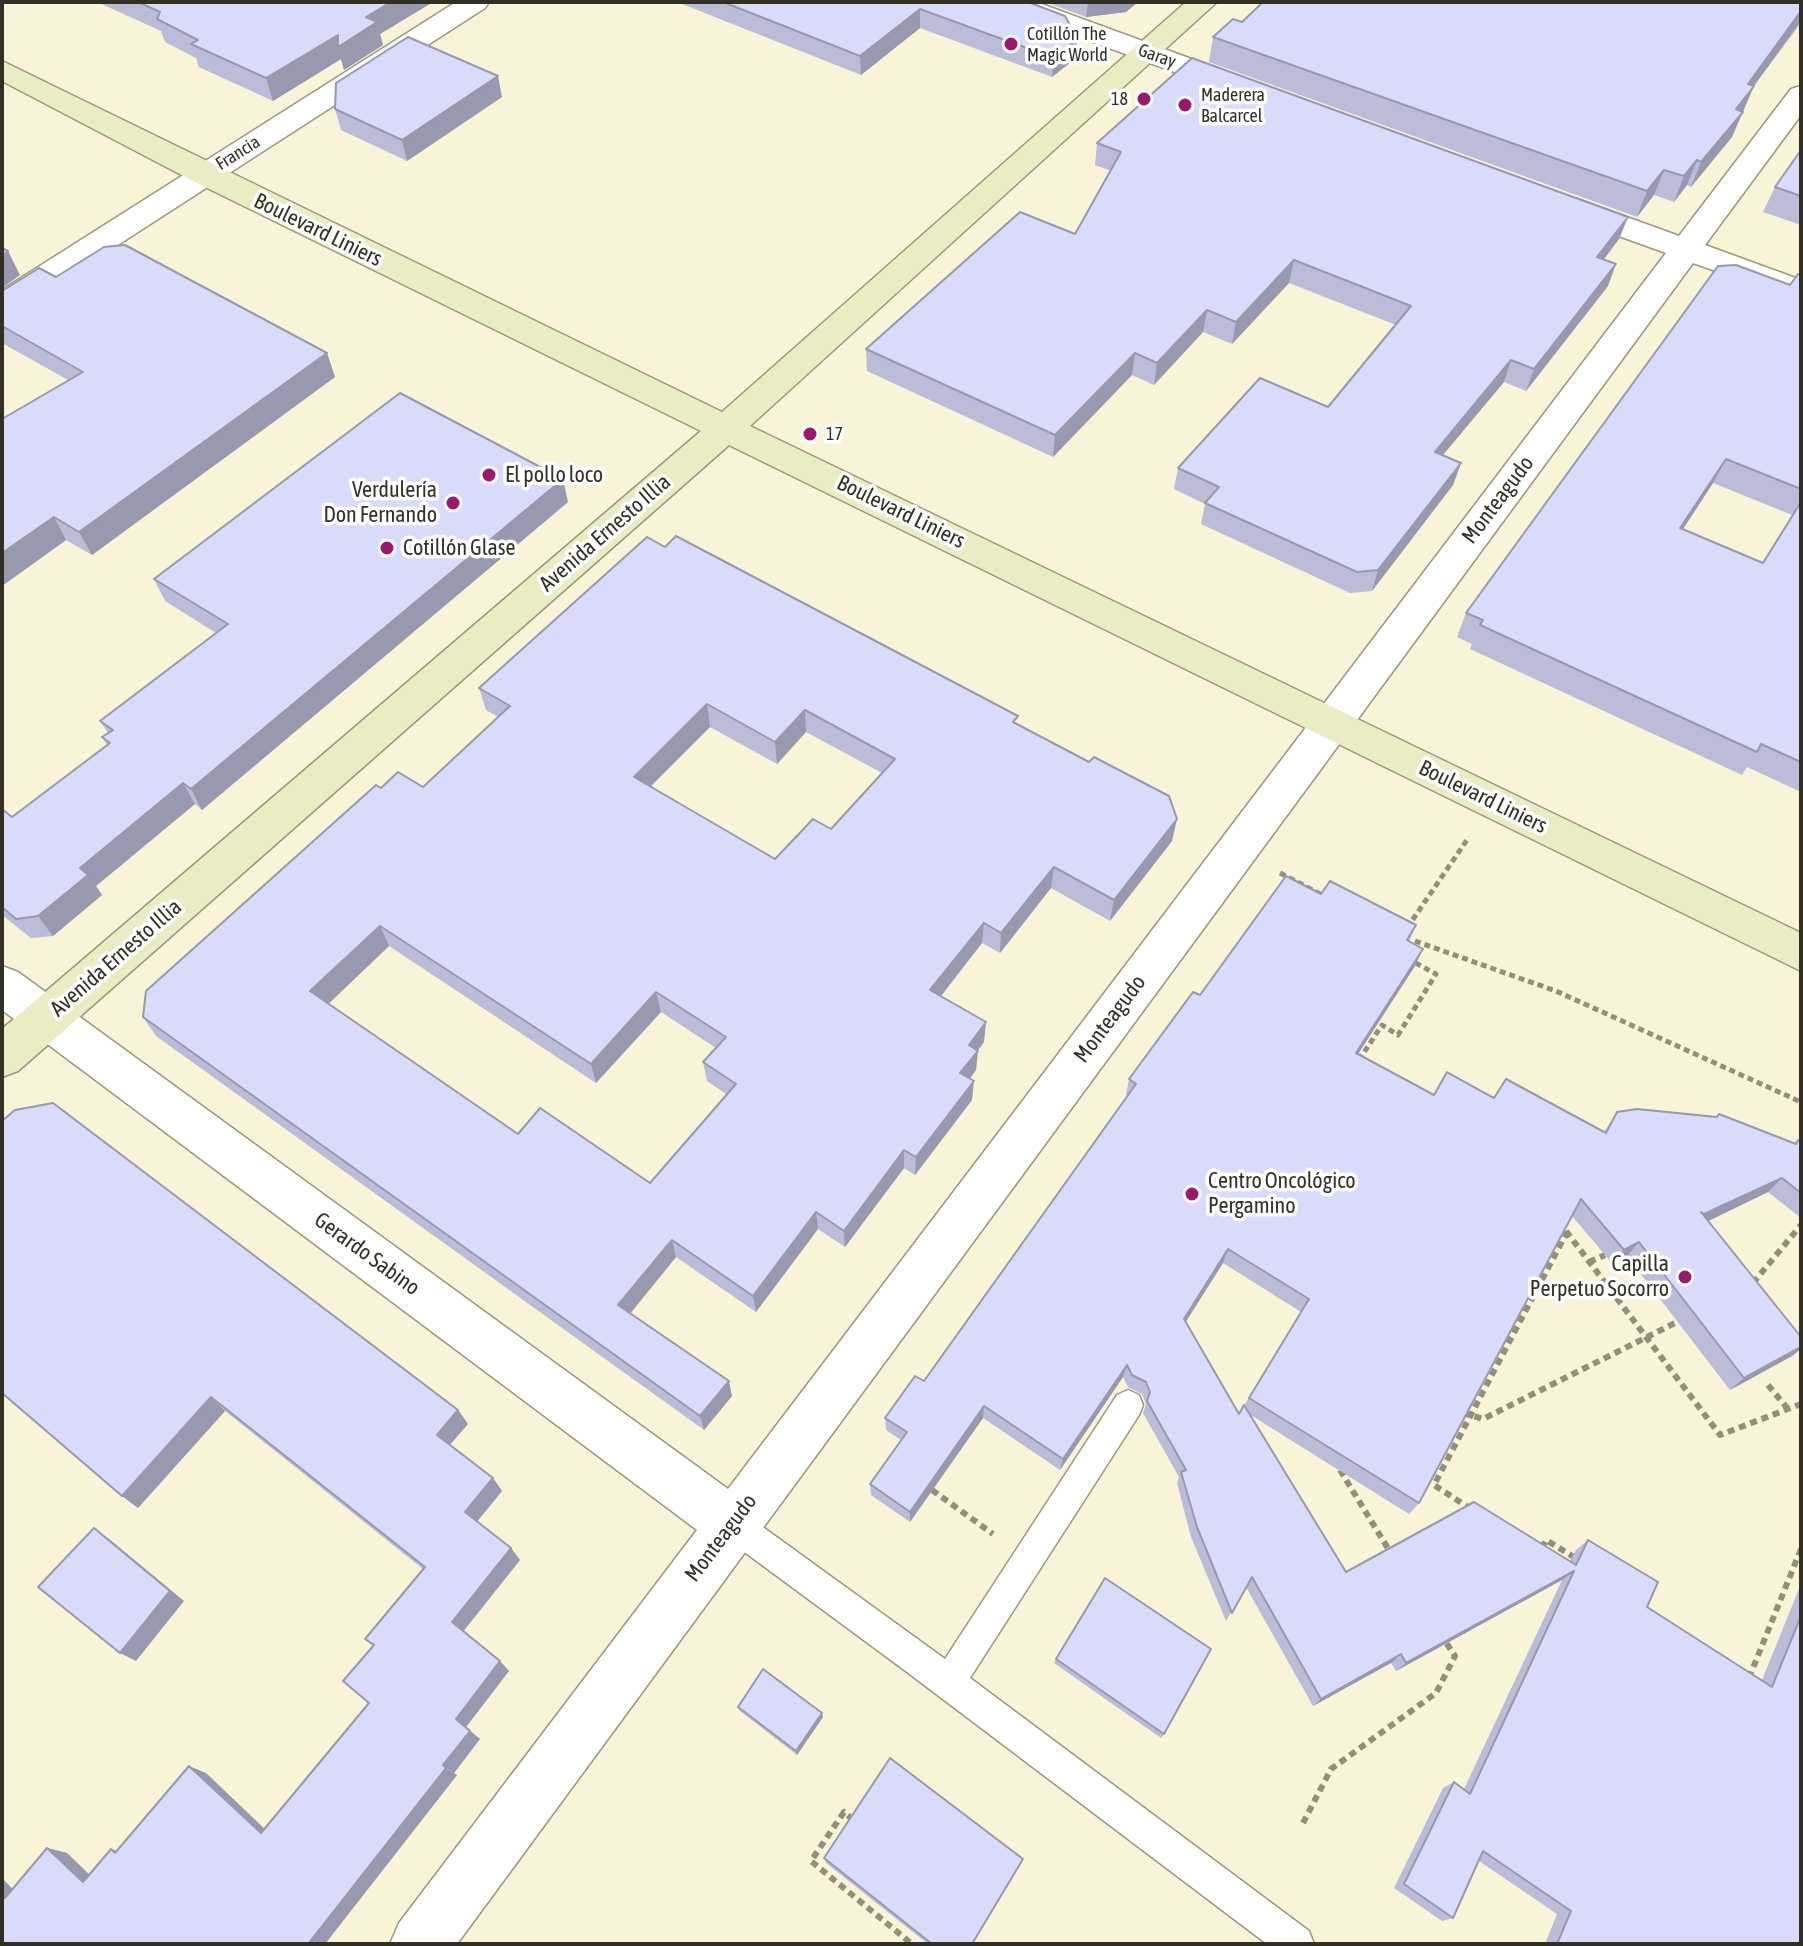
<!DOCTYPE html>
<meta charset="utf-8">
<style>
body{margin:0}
#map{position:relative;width:1803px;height:1946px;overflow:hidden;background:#f9f4d7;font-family:"Asap Condensed",sans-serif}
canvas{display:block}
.frame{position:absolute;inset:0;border:4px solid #323025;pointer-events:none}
</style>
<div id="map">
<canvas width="1803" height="1946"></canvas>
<div class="frame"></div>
</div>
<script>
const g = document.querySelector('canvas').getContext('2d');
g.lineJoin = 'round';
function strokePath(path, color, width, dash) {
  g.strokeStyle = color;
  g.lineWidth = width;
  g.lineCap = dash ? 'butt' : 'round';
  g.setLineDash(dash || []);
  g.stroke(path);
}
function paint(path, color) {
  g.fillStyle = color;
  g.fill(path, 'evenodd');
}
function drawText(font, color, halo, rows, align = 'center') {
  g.font = font + ' "Asap Condensed",sans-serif';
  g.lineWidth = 7;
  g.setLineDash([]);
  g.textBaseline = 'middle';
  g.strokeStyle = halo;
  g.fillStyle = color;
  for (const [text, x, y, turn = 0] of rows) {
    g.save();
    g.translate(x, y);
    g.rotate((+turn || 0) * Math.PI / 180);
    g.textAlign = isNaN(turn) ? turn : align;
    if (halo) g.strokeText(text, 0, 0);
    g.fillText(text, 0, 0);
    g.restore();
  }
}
const lane = new Path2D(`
 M1128 1390 1139 1395 1143 1405 1139 1415 970 1678 1309 1931 1314 1944H1267L907 1672 720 1534 715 1523 720 1512 731 1507 742 1512 945 1659 1117 1395Z`);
const street = new Path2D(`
 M456 2H489L485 8 14 312 2 315V290Z
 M996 2H1036L1249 80 1254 86 1249 92 1239 95 1229 92 1000 8Z
 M1801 86V115L1705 245 1801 280V301L1693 263 457 1944H390L399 1923 697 1530 2 1010V966L18 972 728 1489 1666 253 1555 213 1550 206 1555 199 1566 197 1577 199 1679 236 1791 89Z`);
const secondary = new Path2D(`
 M1186 2H1217L750 426 1801 933V971L729 445 18 1071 2 1077V1029L701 431 193 181 2 81V61L722 412Z`);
strokePath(lane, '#9c977d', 3);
strokePath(street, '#9c977d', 3);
strokePath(secondary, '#9c977d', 3);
strokePath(new Path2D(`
 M1280 873 1324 896
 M1407 928 1469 837
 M1415 941 1556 991 1801 1102
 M1359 1060 1382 1025 1398 1035 1436 974 1410 960`), '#938f7b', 5, [6, 4]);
strokePath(new Path2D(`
 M1566 1231 1720 1435 1801 1404
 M1589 1262 1605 1255
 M1753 1283 1801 1225
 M1768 1385 1788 1409
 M1463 1413 1483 1419 1677 1322
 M1340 1470 1392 1555
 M932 1490 993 1534
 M1471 1509 1434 1485 1567 1232
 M1542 1548 1546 1540 1577 1559
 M1749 1678 1801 1549
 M853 1820 844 1812 811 1861 912 1944
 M1303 1823 1331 1769 1436 1693 1455 1656 1443 1638`), '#938f7b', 6, [7, 5]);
paint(lane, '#fff');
paint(street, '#fff');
paint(secondary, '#eaecc3');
paint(new Path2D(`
 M97 2H433L380 34 383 45 344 70 341 59 273 101 199 67 196 58 165 42 161 31Z
 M677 2H1028L1077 39 1076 58 1052 77 920 28 861 75Z
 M1045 2H1138L1126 12 1086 17Z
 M1801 2V23L1754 86 1732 137 1691 187 1687 185 1674 202 1654 195 1637 217 1209 62 1213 37 1242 22Z
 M502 97 407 161 341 130 335 109Z
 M1097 143 1628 217 1619 239 1604 259 1608 286 1526 391 1504 382 1443 455 1461 463 1453 485 1372 591 1350 593 1201 524 1205 504 1174 489 1178 468 1328 407 1396 325 1289 283 1232 344 1203 332 1154 385 1132 375 1053 457 867 371 866 349 1075 234 1111 171 1095 165Z
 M1801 150V225L1763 212 1775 187Z
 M1801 274V792L1747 767 1742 775 1470 649 1472 644 1457 637 1466 613ZM1713 483 1792 515 1763 563 1683 529Z
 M56 277 327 353 335 377 92 555 66 540 2 586V419L68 380 2 343V291Z
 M568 502 202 810 195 804 96 886 102 895 53 936 31 938 2 915V809L12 817 107 745 102 737 108 733 100 721 216 633 165 601 154 579Z
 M479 688 1017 724 1172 841 1110 921 1051 888 1000 953 982 943 941 996 984 1042 977 1051 976 1070 970 1079 972 1100 915 1175 904 1168 845 1247 818 1229 756 1312 676 1257 630 1314 732 1396 704 1430 156 1036 143 1017 381 788 423 787 498 717 486 710ZM710 727 777 764 806 732 882 773 831 829 775 859 650 787ZM389 946 596 1083 661 1012 716 1048 703 1062 707 1081 726 1094 650 1183 518 1134 328 1004Z
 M1321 894 1416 925 1409 942 1415 966 1358 1054 1434 1095 1494 1098 1604 1132 1617 1112 1716 1117 1719 1114 1794 1144 1798 1140 1801 1141V1218L1768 1192 1708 1221 1792 1356 1730 1390 1627 1256 1612 1263 1572 1216 1419 1503 1409 1514 1249 1414 1346 1572 1570 1561 1576 1550 1588 1540 1647 1607 1762 1680 1801 1584V1944H1545L1557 1914 1479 1861 1453 1918 1442 1921 1394 1888 1443 1788 1454 1782 1464 1789 1562 1580 1396 1671 1391 1663 1313 1706 1246 1587 1226 1621 1191 1537 1177 1483 1179 1477 1143 1413 1146 1404 1142 1394 1128 1387 1123 1377 1060 1470 983 1418 910 1522 871 1495 870 1484 901 1440 886 1430 885 1418 924 1381 1128 1096 1126 1095 1129 1079 1200 995ZM1223 1263 1301 1312 1239 1414 1186 1322Z
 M2 1121 458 1410 468 1424 450 1445 493 1478 502 1491 477 1522 511 1548 520 1560 463 1631 509 1671 466 1727 480 1739 454 1773 457 1775 325 1944 13 1889 47 1848 67 1853 89 1874 111 1849 117 1850 206 1773 265 1829 369 1703 373 1645 365 1639 423 1569 225 1411 138 1508 122 1496Z
 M1056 1659 1164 1734 1161 1738 1054 1663Z
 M738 1707 823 1717 797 1755 740 1711Z
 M824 1858 973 1944H928L826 1863Z`), '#bbbcd7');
paint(new Path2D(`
 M391 2H433L380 34 383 45 344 70 341 59 273 101 266 78Z
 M1088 2H1138L1126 12 1086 17Z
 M920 9V28L861 75 860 56Z
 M1801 11 1800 22 1745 98 1754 86 1732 137 1691 187 1701 162 1748 84Z
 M1077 39 1076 58 1052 77 1054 58Z
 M498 76 502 97 407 161 402 140Z
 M1697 160 1687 185 1674 202 1684 176Z
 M1664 170 1654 195 1637 217 1647 191Z
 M1628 217 1619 239 1589 279 1597 257Z
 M8 251 20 275 2 288V256Z
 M1294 260 1289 283 1232 344 1236 322Z
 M1616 264 1608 286 1526 391 1534 369Z
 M1207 310 1203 332 1154 385 1157 363Z
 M327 353 335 377 92 555 79 532Z
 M1135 353 1132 375 1053 457 1055 435Z
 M1511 360 1504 382 1427 474 1435 452Z
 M1726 459 1713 483 1668 552 1680 528Z
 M1461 463 1453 485 1372 591 1378 570Z
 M563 479 568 502 202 810 191 789Z
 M54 517 66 540 2 586V553Z
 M707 704 710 727 638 799 634 777Z
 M805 710 806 732 777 764 775 742Z
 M183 783 195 804 96 886 102 895 53 936 38 916 80 868Z
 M1177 819 1172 841 1110 921 1114 900Z
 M1054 867 1051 888 1000 953 1001 933Z
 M984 923 982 943 930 1010V990Z
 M380 926 389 946 321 1011 310 991Z
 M1423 949 1415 966 1349 1068 1356 1053Z
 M656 992 661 1012 596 1083 591 1064Z
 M986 1022 984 1042 968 1064 969 1045Z
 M978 1051 976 1070 959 1092 960 1073Z
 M974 1081 972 1100 915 1175 916 1157Z
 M904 1150V1168L845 1247 844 1231Z
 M1782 1178 1768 1192 1692 1229 1704 1214Z
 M816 1212 818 1229 756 1312 753 1296Z
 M672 1240 676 1257 624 1321 618 1305Z
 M1639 1242 1627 1256 1612 1263 1624 1250Z
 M1228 1249 1223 1263 1179 1332 1184 1319Z
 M1801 1347V1349L1792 1356 1730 1390 1744 1378Z
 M1127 1365 1123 1377 1060 1470 1063 1459Z
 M729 1381 732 1396 704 1430 700 1416Z
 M211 1397 225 1411 138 1508 122 1496Z
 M984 1406 983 1418 910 1522V1512Z
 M458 1410 468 1424 447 1448 437 1435Z
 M493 1478 502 1491 474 1525 465 1512Z
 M94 1528 109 1539 184 1601 136 1661 120 1653Z
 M511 1548 520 1560 462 1633 452 1622Z
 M1574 1571 1562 1580 1396 1671 1406 1663Z
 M1401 1654 1391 1663 1313 1706 1321 1699Z
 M500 1661 509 1671 466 1727 456 1719Z
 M822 1713 823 1717 797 1755 796 1751Z
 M470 1731 480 1739 454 1773 443 1765Z
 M189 1766 206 1773 276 1840 261 1833Z
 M446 1768 457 1775 325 1944H308Z
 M47 1848 67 1853 102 1887 83 1882Z
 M2 1878 26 1903 5 1898 2 1895Z`), '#9899af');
const building = new Path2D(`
 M138 2H391L366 17 377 22 338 47V35L266 78 191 44 198 40 157 19 160 12Z
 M723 2H1028L1065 16 1077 39 1054 58 920 9 860 56Z
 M1263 2H1801V11L1748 84 1754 86 1736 109 1743 112 1701 162 1697 160 1684 176 1664 170 1647 191 1213 37 1233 19 1242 22Z
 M408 37 498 76 402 140 335 109 336 83Z
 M1192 58 1628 217 1597 257 1616 264 1534 369 1511 360 1435 452 1461 463 1378 570 1357 572 1205 503 1219 487 1178 468 1260 378 1328 407 1411 306 1294 260 1236 322 1207 310 1157 363 1135 353 1055 435 866 349 1020 212 1075 234 1121 152 1097 143Z
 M1801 150V196L1775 187Z
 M125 245 327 353 79 532 54 517 2 553V419L83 372 2 326V291L39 268 56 277 104 247Z
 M2 248 8 251 2 256Z
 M1736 265 1790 285 1798 274H1801V489L1726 459 1680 528 1763 563 1801 502V762L1761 744 1757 752 1480 625 1483 620 1466 613 1718 266Z
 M400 393 563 479 191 789 183 783 80 868 88 875 38 916 16 919 2 907V809L12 817 110 743 102 737 113 730 100 721 228 624 154 579Z
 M676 536 1018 716 1013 722 1089 762 1094 757 1169 796 1177 819 1114 900 1054 867 1001 933 984 923 930 990 986 1022 969 1045 978 1051 960 1073 974 1081 916 1157 904 1150 844 1231 816 1212 753 1296 672 1240 618 1305 729 1381 700 1416 143 1017 146 991 376 785 381 788 398 772 423 787 510 706 479 688 647 537 665 547ZM707 704 775 742 805 710 895 759 831 829 813 819 775 859 634 777ZM380 926 591 1064 656 992 726 1037 703 1062 736 1084 650 1183 540 1108 518 1134 310 991Z
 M1286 876 1321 894 1330 881 1416 925 1407 940 1423 949 1356 1053 1434 1095 1447 1072 1494 1098 1506 1079 1606 1133 1617 1112 1637 1109 1717 1117 1719 1114 1796 1144 1798 1140 1801 1141V1193L1782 1178 1704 1214 1701 1212 1801 1337V1347L1744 1378 1639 1242 1624 1250 1581 1199 1419 1503 1249 1398 1309 1299 1228 1249 1184 1319 1239 1414 1244 1405 1346 1572 1474 1502 1576 1565 1588 1540 1658 1582 1647 1607 1772 1687 1801 1616V1944H1557L1571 1911 1483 1851 1453 1918 1404 1884 1454 1782 1470 1794 1574 1571 1406 1663 1401 1654 1321 1699 1252 1577 1232 1613 1197 1527 1181 1472 1186 1470 1147 1401 1150 1392 1146 1382 1132 1375 1127 1365 1063 1459 984 1406 910 1512 870 1484 907 1432 885 1418 915 1376 924 1381 1136 1084 1129 1079 1193 992 1200 995Z
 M53 1103 458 1410 437 1435 493 1478 465 1512 511 1548 452 1622 500 1661 456 1719 470 1731 443 1765 446 1768 308 1944H2V1895L5 1898 47 1848 83 1882 111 1849 115 1853 189 1766 261 1833 369 1703 343 1681 374 1645 365 1639 425 1567 211 1397 122 1496 2 1393V1121L15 1110Z
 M94 1528 170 1591 120 1653 38 1587Z
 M1105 1578 1211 1649 1164 1734 1056 1659Z
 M763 1669 822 1713 796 1751 738 1707Z
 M890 1758 1023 1859 972 1944H932L824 1858Z`);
paint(building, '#d9dbfa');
strokePath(building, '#9899af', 2);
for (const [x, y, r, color] of [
 [1011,44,8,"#9a186d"],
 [1144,99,8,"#9a186d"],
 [1185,105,8,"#9a186d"],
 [810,434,8,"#9a186d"],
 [489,475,8,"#9a186d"],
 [453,503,8,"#9a186d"],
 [387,548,8,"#9a186d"],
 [1192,1194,8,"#9a186d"],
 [1685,1277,8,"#9a186d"]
]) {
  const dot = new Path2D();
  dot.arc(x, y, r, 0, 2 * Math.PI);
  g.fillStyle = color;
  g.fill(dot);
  strokePath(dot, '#fff', 3);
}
drawText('18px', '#323025', '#fff', [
 ["Cotillón The",1027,34],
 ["Magic World",1027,55],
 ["Maderera",1201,95],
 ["Balcarcel",1201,116],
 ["18",1128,99,"right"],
 ["17",826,434]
], 'left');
drawText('18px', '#323025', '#fff', [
 ["Garay",1157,56,20],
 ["Francia",238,153,-32]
]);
drawText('22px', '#323025', '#fff', [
 ["Boulevard Liniers",318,230,26],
 ["Monteagudo",1498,500,-53],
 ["Boulevard Liniers",901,512,26],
 ["Avenida Ernesto Illia",605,533,-41],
 ["Boulevard Liniers",1483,797,26],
 ["Avenida Ernesto Illia",116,958,-41],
 ["Monteagudo",1110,1019,-53],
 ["Gerardo Sabino",367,1254,36],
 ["Monteagudo",721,1538,-53]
]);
drawText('22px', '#323025', '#fff', [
 ["El pollo loco",505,475],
 ["Verdulería",437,490,"right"],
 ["Don Fernando",437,515,"right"],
 ["Cotillón Glase",403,548],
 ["Centro Oncológico",1208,1181],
 ["Pergamino",1208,1206],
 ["Capilla",1669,1264,"right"],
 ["Perpetuo Socorro",1669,1289,"right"]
], 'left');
</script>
